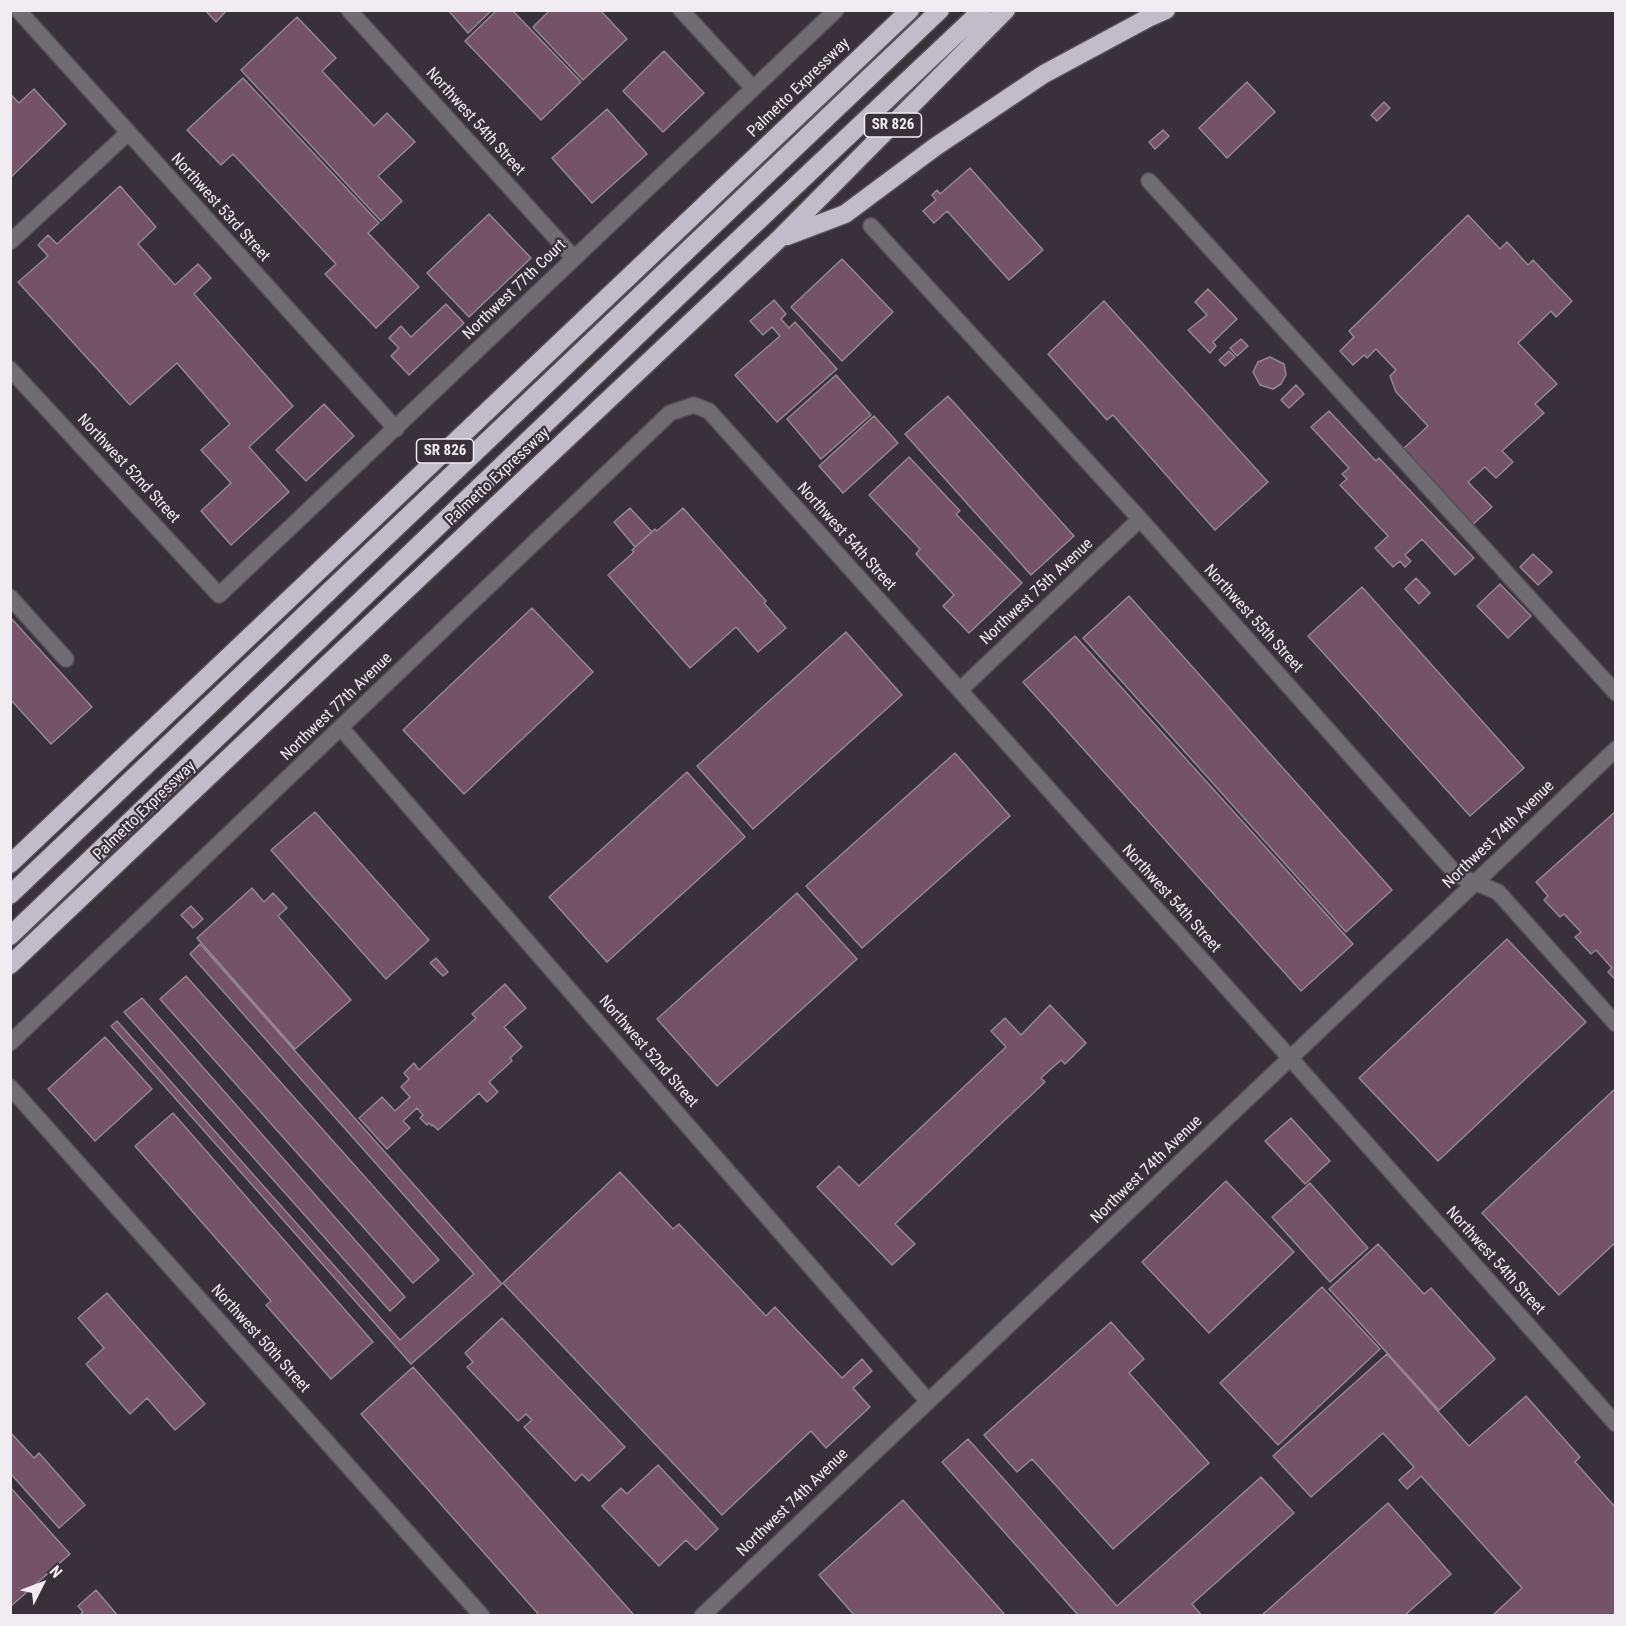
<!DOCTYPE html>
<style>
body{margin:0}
#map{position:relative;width:1626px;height:1626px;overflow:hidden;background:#383139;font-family:"Roboto Condensed",sans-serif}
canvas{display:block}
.frame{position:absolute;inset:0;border:12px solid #f1ecf1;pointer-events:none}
.north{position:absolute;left:12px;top:1554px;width:60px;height:60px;-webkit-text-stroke:4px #383139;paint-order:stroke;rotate:48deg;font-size:16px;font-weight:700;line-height:24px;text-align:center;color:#f1ecf1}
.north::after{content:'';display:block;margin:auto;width:21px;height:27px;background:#f1ecf1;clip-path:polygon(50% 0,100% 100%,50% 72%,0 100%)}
</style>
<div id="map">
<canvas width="1626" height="1626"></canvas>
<div class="frame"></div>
<div class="north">N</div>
</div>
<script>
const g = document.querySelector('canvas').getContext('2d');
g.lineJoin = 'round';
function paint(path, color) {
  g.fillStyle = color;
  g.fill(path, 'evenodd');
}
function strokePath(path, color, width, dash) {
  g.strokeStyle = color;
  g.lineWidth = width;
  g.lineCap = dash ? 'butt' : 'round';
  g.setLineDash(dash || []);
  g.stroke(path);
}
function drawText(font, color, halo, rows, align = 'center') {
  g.font = font + ' "Roboto Condensed",sans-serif';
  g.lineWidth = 4.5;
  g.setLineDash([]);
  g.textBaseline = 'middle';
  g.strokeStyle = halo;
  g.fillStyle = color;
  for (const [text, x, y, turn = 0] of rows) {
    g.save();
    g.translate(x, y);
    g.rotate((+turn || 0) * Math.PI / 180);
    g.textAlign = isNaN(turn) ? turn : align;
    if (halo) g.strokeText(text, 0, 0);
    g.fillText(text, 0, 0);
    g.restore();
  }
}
const building = new Path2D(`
 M205 10H227L216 22Z
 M448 10H492L468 33Z
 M497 10H512L581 82 541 120 465 41Z
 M550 10H600L627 39 583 80 533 27Z
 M297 17 336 58 322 71 374 126 387 113 415 142 378 176 402 201 381 221 241 70Z
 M664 51 704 93 663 132 623 91Z
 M243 78 379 223 368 233 419 287 376 328 325 274 336 264 233 154 221 165 187 130Z
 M1247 82 1275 112 1227 158 1199 128Z
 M34 89 66 124 10 178V94L19 103Z
 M1384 102 1390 108 1377 121 1371 115Z
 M607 109 647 154 592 203 552 158Z
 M1163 130 1169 136 1155 149 1149 142Z
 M970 168 1043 250 1009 280 947 211 934 223 923 211 936 200 932 195 937 190 940 194Z
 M120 186 156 227 138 244 175 285 198 264 211 278 194 294 293 406 249 447 289 492 231 545 201 511 231 483 201 450 230 424 177 363 130 405 18 282 48 256 38 245 48 235 57 244Z
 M489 214 531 258 469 317 427 273Z
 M1468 215 1500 249 1507 242 1528 265 1533 260 1572 301 1556 317 1551 311 1518 343 1557 384 1535 404 1544 413 1502 451 1513 462 1496 478 1485 467 1468 482 1492 507 1471 526 1402 450 1428 426 1396 392 1390 376 1396 370 1376 349 1367 358 1364 355 1353 365 1340 351 1354 337 1349 331Z
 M842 259 893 312 842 361 791 307Z
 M1208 289 1237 319 1213 342 1216 346 1210 353 1188 330 1207 315 1195 302Z
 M774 300 786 314 781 319 789 328 795 322 837 369 777 422 735 375 780 336 772 327 763 335 750 321Z
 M1104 301 1268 482 1215 530 1113 415 1107 420 1048 354Z
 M446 304 464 323 409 375 391 356 399 348 389 338 401 326 411 337Z
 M1241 339 1248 346 1237 356 1230 348Z
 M1229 351 1235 357 1225 366 1219 360Z
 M1270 357 1284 364 1286 375 1281 384 1273 389 1260 385 1253 372 1258 362Z
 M836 375 871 415 821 459 787 419Z
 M1296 385 1304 394 1289 408 1281 400Z
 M948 396 1074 536 1031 575 905 434Z
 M324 404 354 436 306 481 276 450Z
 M1329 411 1376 461 1379 458 1474 558 1455 575 1422 539 1405 555 1411 561 1405 567 1400 561 1393 567 1375 548 1388 536 1340 485 1347 479 1342 474 1349 468 1311 427Z
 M874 416 898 443 843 493 819 466Z
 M909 457 960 511 956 514 1022 583 969 633 943 606 954 595 916 554 920 549 869 495Z
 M630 508 652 532 635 547 614 522Z
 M683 508 766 601 764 603 786 628 758 652 736 627 690 668 608 575 634 552 632 550 655 529 657 531Z
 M1533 554 1552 572 1538 585 1520 567Z
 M1416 578 1430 593 1419 604 1405 589Z
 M1500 584 1531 616 1508 638 1477 606Z
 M1362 587 1524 768 1470 816 1308 636Z
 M1129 596 1392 890 1346 932 1083 638Z
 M532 608 593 672 464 794 403 730Z
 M10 617 92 707 51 744 10 699Z
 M846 632 902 695 753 829 697 766Z
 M1075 636 1353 944 1301 991 1023 682Z
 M955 753 1010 816 862 948 806 886Z
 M687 772 745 837 607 962 549 897Z
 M1616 811V980L1608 972 1612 968 1596 950 1591 954 1575 937 1581 932 1564 914 1560 917 1544 900 1548 896 1536 882Z
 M315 812 429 940 386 979 271 850Z
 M252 888 264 902 273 893 287 908 278 916 351 1000 295 1049 197 938Z
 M797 893 857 959 717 1086 657 1019Z
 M191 906 203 919 193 928 181 915Z
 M1507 939 1586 1022 1438 1161 1359 1078Z
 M200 944 502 1284 411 1364 111 1026 117 1021 400 1340 474 1274 190 954Z
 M436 958 448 972 443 976 430 963Z
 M186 976 439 1260 413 1283 160 999Z
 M505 984 526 1008 504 1027 522 1047 510 1058 512 1061 489 1082 498 1092 487 1102 479 1093 438 1130 433 1125 432 1126 429 1123 427 1125 420 1118 423 1115 417 1108 403 1121 410 1128 387 1149 359 1118 382 1097 395 1111 410 1097 401 1087 409 1079 404 1073 414 1063 419 1070 476 1018 472 1014Z
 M142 998 405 1297 390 1311 124 1012Z
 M1050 1005 1086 1043 1065 1064 1061 1060 1041 1078 1045 1082 895 1224 915 1244 892 1265 817 1187 839 1166 859 1186 1006 1047 991 1031 1005 1018 1021 1035Z
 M105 1037 152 1089 95 1141 48 1089Z
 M1616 1088V1242L1559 1295 1482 1213Z
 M173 1113 373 1342 331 1379 266 1305 271 1301 135 1146Z
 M1291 1118 1330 1161 1305 1184 1265 1141Z
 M620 1172 673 1229 679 1224 766 1316 775 1307 842 1378 862 1359 872 1371 853 1388 870 1407 826 1448 811 1431 722 1515 503 1283Z
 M1226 1181 1294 1252 1209 1333 1142 1262Z
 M1310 1183 1368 1248 1330 1282 1272 1217Z
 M1378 1244 1424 1294 1431 1288 1495 1359 1439 1410 1329 1289Z
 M1322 1287 1380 1349 1278 1445 1220 1383Z
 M107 1293 205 1404 175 1430 147 1398 130 1414 86 1364 104 1348 78 1318Z
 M502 1318 625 1447 589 1481 582 1474 575 1481 524 1427 532 1420 526 1414 518 1421 467 1367 473 1362 465 1353Z
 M1111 1322 1144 1359 1129 1373 1209 1463 1113 1549 1032 1459 1017 1472 984 1435Z
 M1387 1354 1469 1446 1526 1396 1580 1457 1575 1462 1616 1508V1616H1492L1522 1588 1421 1476 1407 1489 1399 1480 1414 1467 1383 1433 1311 1497 1273 1456Z
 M413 1367 633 1614 632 1616H540L361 1414Z
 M10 1432 34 1458 39 1453 85 1505 59 1528 10 1473Z
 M968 1439 1117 1606 1261 1477 1294 1513 1192 1604 1202 1616H1079L942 1462Z
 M658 1465 718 1529 696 1550 686 1540 659 1566 602 1506 621 1488 627 1494Z
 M10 1487 70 1554 10 1607Z
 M903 1500 1006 1616H855L819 1575Z
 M1388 1503 1451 1574 1404 1616H1261Z
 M96 1590 118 1616H79L83 1612 78 1606Z`);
paint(building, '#745367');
strokePath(building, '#94888e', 1.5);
const minor = new Path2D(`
 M18 10 396 429
 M349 10 574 258
 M681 10 753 88
 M1149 181 1616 693
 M871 226 1140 519 1457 875 1498 892 1616 1024
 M10 242 128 133
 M10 369 219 595 836 10
 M10 597 66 659
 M960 690 1140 519
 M341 728 927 1400
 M10 1043 670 413 694 405 709 411 1290 1058 1616 1424
 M10 1087 482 1616`);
const tertiary = new Path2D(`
 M702 1616 1616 749`);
const motorway = new Path2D(`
 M787 236 845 214 935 147 1044 74 1148 18 1166 10
 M10 864 910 10
 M10 895 940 10
 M10 936 704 272 982 10
 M10 965 281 708 779 239 1006 10`);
strokePath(minor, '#564f56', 18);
strokePath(tertiary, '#564f56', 18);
strokePath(motorway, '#564f56', 21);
strokePath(minor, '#6f6d72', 15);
strokePath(tertiary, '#6f6d72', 15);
strokePath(motorway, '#c0bcc8', 18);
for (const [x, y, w] of [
 [893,125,57],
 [445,451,57]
]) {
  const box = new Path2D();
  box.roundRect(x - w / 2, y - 12, w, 24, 4.5);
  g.fillStyle = '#383139';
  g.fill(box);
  strokePath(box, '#f1ecf1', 1.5);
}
drawText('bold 15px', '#f1ecf1', null, [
 ["SR 826",893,125],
 ["SR 826",445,451]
]);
drawText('16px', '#f1ecf1', '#383139', [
 ["Palmetto Expressway",799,88,-44],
 ["Northwest 54th Street",475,122,48],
 ["Northwest 53rd Street",220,208,48],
 ["Northwest 77th Court",515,290,-44],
 ["Northwest 52nd Street",128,469,47],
 ["Palmetto Expressway",498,477,-43],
 ["Northwest 54th Street",846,537,48],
 ["Northwest 75th Avenue",1037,592,-43],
 ["Northwest 55th Street",1253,619,48],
 ["Northwest 77th Avenue",337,707,-44],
 ["Palmetto Expressway",145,811,-44],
 ["Northwest 74th Avenue",1499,835,-44],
 ["Northwest 54th Street",1171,899,48],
 ["Northwest 52nd Street",648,1052,49],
 ["Northwest 74th Avenue",1147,1170,-44],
 ["Northwest 54th Street",1495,1261,48],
 ["Northwest 50th Street",260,1339,48],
 ["Northwest 74th Avenue",793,1503,-44]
]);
</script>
